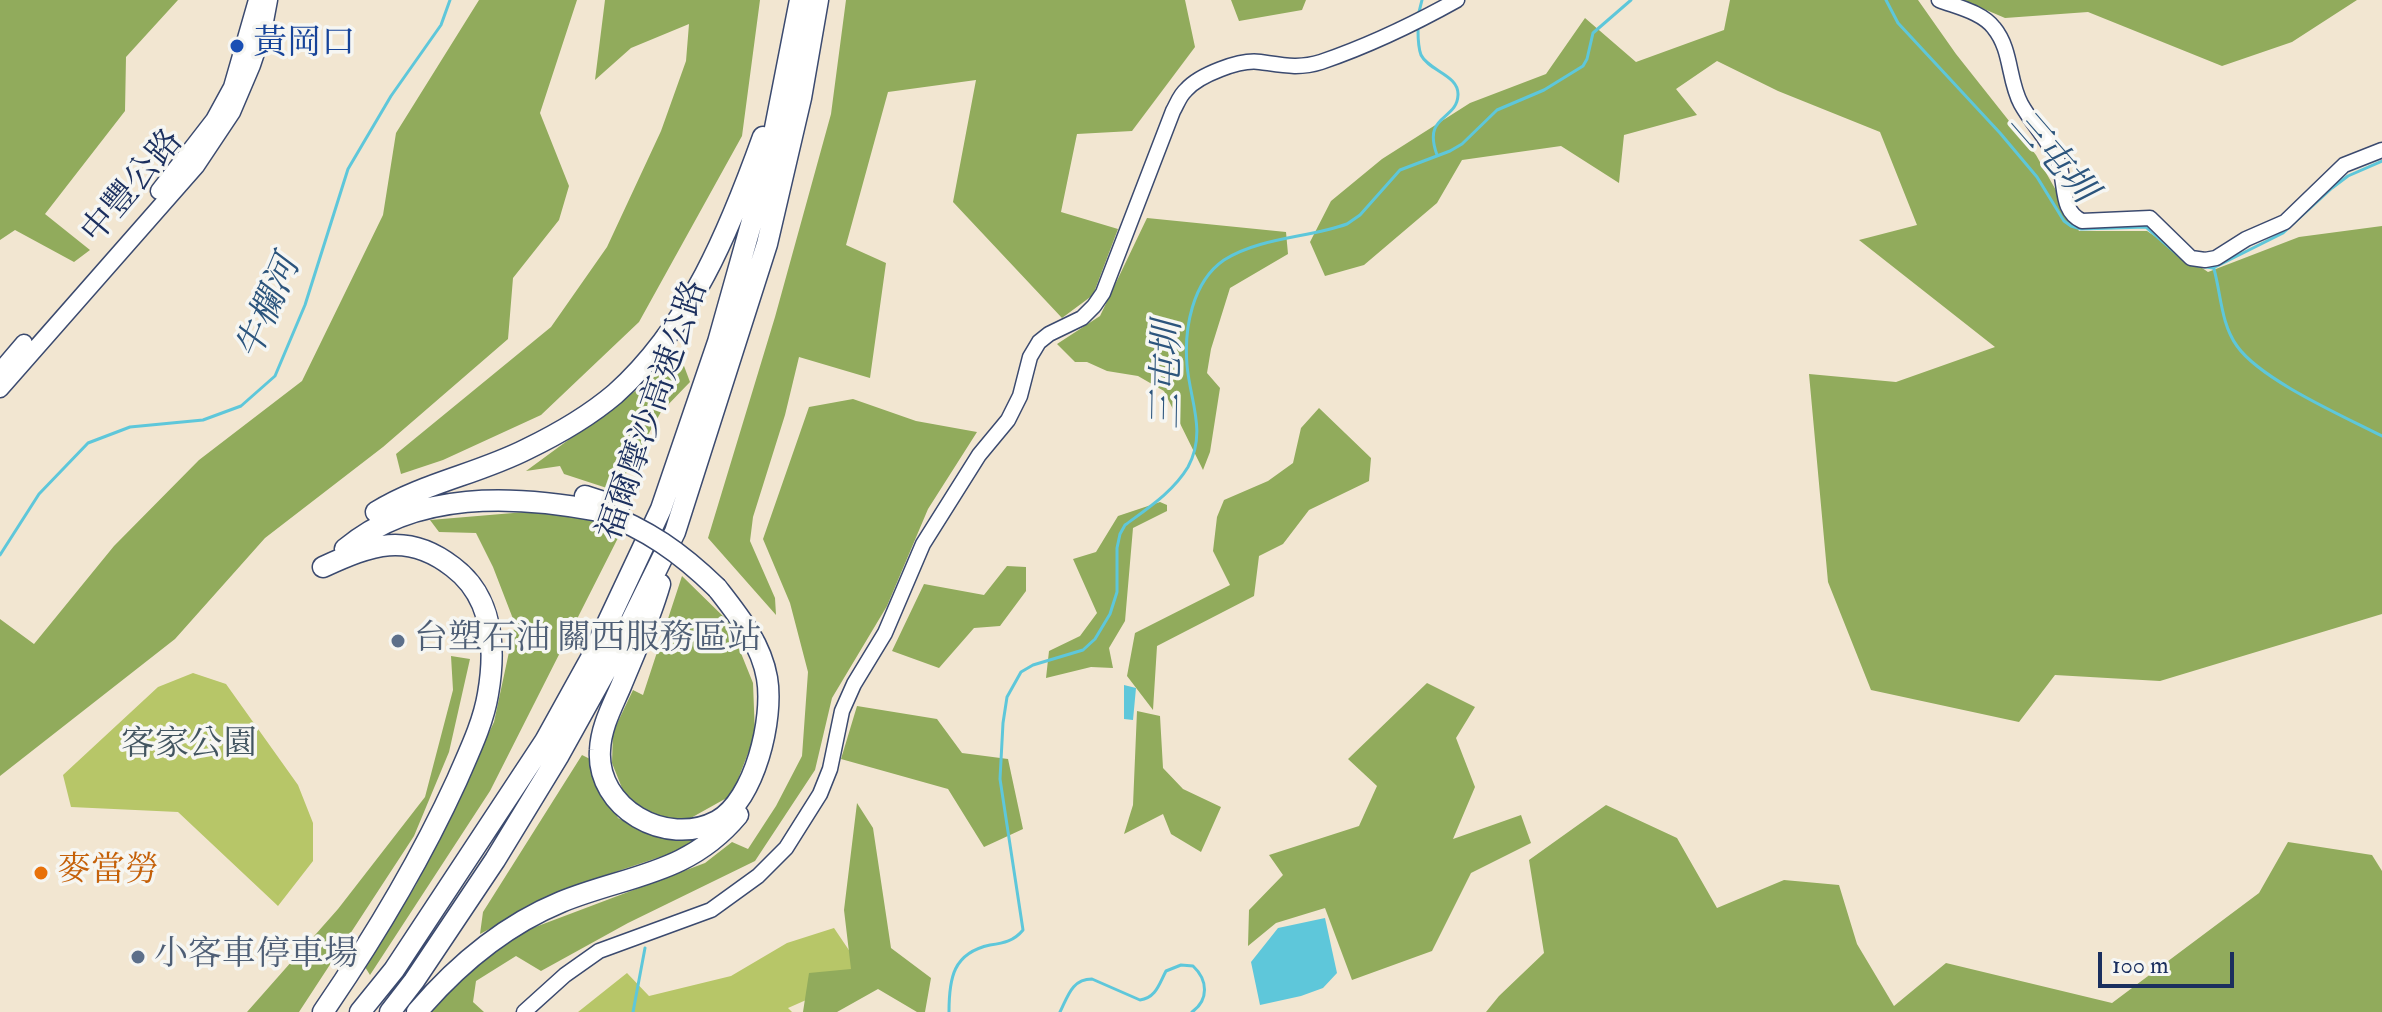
<!DOCTYPE html>
<meta charset="utf-8">
<style>
body{margin:0}
#map{position:relative;width:2382px;height:1012px;overflow:hidden;background:#f2e6d1;font-family:"IM FELL Double Pica",serif}
canvas{display:block}
.scale{position:absolute;left:2098px;top:952px;width:136px;height:36px;box-sizing:border-box;border:4px solid #1b2f5e;border-top:0;padding-left:10px;font-size:24px;line-height:28px;white-space:nowrap;color:#1b2f5e;-webkit-text-stroke:6px #f6f6f2;paint-order:stroke}
</style>
<div id="map">
<canvas width="2382" height="1012"></canvas>
<div class="scale">100 m</div>
</div>
<script>
const g = document.querySelector('canvas').getContext('2d');
g.lineJoin = 'round';
function paint(path, color) {
  g.fillStyle = color;
  g.fill(path, 'evenodd');
}
function strokePath(path, color, width, dash) {
  g.strokeStyle = color;
  g.lineWidth = width;
  g.lineCap = dash ? 'butt' : 'round';
  g.setLineDash(dash || []);
  g.stroke(path);
}
function drawText(font, color, halo, rows, align = 'center') {
  g.font = font + ' "IM FELL Double Pica","Noto Serif TC",serif';
  g.lineWidth = 7;
  g.setLineDash([]);
  g.textBaseline = 'middle';
  g.strokeStyle = halo;
  g.fillStyle = color;
  for (const [text, x, y, turn = 0] of rows) {
    g.save();
    g.translate(x, y);
    g.rotate((+turn || 0) * Math.PI / 180);
    g.textAlign = isNaN(turn) ? turn : align;
    if (halo) g.strokeText(text, 0, 0);
    g.fillText(text, 0, 0);
    g.restore();
  }
}
paint(new Path2D(`
 M193 673 226 684 298 785 313 823V861L278 906 178 812 71 807 63 775 158 687Z
 M834 928 865 974 788 1008 792 1012H578L627 973 649 996 731 976 787 943Z`), '#b7c668');
paint(new Path2D(`
 M0 0H178L126 57 125 111 45 214 90 250 74 262 15 230 0 240Z
 M479 0H577L540 113 569 186 559 220 513 278 508 339 383 447 265 538 175 639 0 776V619L34 644 114 546 199 460 302 381 383 215 396 133Z
 M605 0H760L742 136 639 322 541 415 443 460 401 474 396 454 551 327 607 247 661 131 686 61 689 24 631 48 595 80Z
 M846 0H1185L1195 47 1132 131 1077 134 1061 212 1118 229 1093 295 1062 318 953 202 976 80 888 92 846 245 886 263 870 378 799 357 785 415 753 517 750 541 775 598 776 615 708 538 775 317 831 114Z
 M1231 0H1306L1302 10 1239 21Z
 M1730 0H1918L1956 54 2036 155 2079 231H2147L2208 272 2299 237 2382 226V614L2160 681 2055 675 2019 722 1871 690 1828 582 1809 374 1896 382 1995 347 1859 240 1917 225 1880 132 1778 91 1717 61 1676 89 1697 115 1624 135 1619 183 1561 146 1462 160 1437 203 1364 265 1325 276 1310 242 1331 201 1382 159 1470 103 1546 74 1585 18 1636 62 1724 30Z
 M1963 0H2357L2292 42 2222 66 2088 12 2005 18Z
 M1147 218 1286 232 1288 254 1230 288 1211 349 1207 373 1220 388 1210 452 1203 470 1164 391 1138 376 1107 371 1087 362H1075L1057 344 1100 316Z
 M672 364 684 366 690 382 661 412 616 491 564 474 560 466 526 471Z
 M853 399 916 421 977 432 928 509 887 606 832 698 815 770 755 861 628 923 541 971 516 956 476 981 473 1002 484 1012H429L469 968 530 929 705 863 732 842 748 849 776 806 802 756 808 672 790 603 763 539 809 407Z
 M1319 408 1371 458 1369 481 1309 510 1283 544 1259 556 1254 596 1157 646 1153 710 1127 676 1135 633 1230 585 1213 551 1217 517 1224 500 1268 481 1293 463 1301 428Z
 M1160 502 1167 505V511L1133 528 1125 621 1109 648 1113 668 1091 667 1046 678 1049 651 1080 636 1097 613 1073 559 1096 552 1118 516Z
 M561 509 622 530 490 791 370 975 365 967 416 885 494 722 515 624 493 567 476 533 439 532 430 520Z
 M1007 566 1026 567V591L1000 626 974 628 939 668 892 651 924 584 984 595Z
 M682 576 728 621 753 683 755 735 732 795 689 819H656L624 793 612 763 613 732 633 690 643 695Z
 M451 656 470 659 449 752 414 836 299 1012H247L338 909 425 797 453 690Z
 M1427 683 1475 707 1456 738 1475 787 1453 839 1521 815 1531 843 1471 873 1432 951 1352 980 1325 908 1276 923 1248 946 1249 910 1283 875 1269 855 1359 826 1377 786 1348 759Z
 M857 706 937 719 962 753 1008 759 1023 829 984 847 948 789 841 759Z
 M1137 711 1160 716 1163 768 1183 789 1221 807 1201 852 1171 834 1163 814 1124 834 1133 805Z
 M582 755 590 759 618 818 643 830 714 831 675 852 567 888 480 934 483 912Z
 M857 803 873 828 891 948 931 978 925 1012H917L878 989 837 1012H803L809 973 851 969 844 910Z
 M1606 805 1677 838 1717 908 1784 880 1839 885 1857 944 1894 1006 1946 963 2112 1003 2259 893 2288 842 2372 855 2382 871V1012H1486L1499 996 1544 953 1529 860Z`), '#91ab5c');
paint(new Path2D(`
 M1124 685 1136 688 1133 720 1124 719Z
 M1325 918 1337 973 1323 988 1301 996 1260 1005 1251 962 1278 928Z`), '#5ec7da');
strokePath(new Path2D(`
 M1886 0 1898 23 2000 133 2037 177 2064 221 2071 226 2081 229 2146 227 2185 261
 M1419 12 1422 0
 M1418 30C1418 38 1418 47 1421 55 1429 71 1459 75 1458 95 1457 121 1422 114 1437 155
 M2192 265 2213 268 2283 233 2332 188 2348 176 2382 161
 M2214 269C2221 294 2221 324 2237 346 2261 380 2343 416 2382 436
 M0 555 39 494 88 443 130 427 203 420 241 406 275 376 305 305 348 169 391 96 441 25 450 0
 M633 1012 645 948
 M949 1012C949 978 953 953 990 945 1004 943 1014 941 1023 930L1000 779 1003 723 1007 697 1021 672 1033 665 1083 650 1095 639 1110 614 1117 592V548L1120 534 1125 525C1148 508 1173 492 1188 467 1207 432 1190 401 1187 365 1184 329 1192 282 1224 260 1261 237 1308 238 1347 224L1360 215 1400 170 1450 151 1462 144 1497 110 1544 90 1583 66 1587 59 1593 33 1631 0
 M1060 1012C1068 996 1072 979 1092 979L1140 1000C1156 998 1159 984 1166 971L1181 965 1193 966C1208 980 1209 1000 1192 1012`), '#5ec7da', 3);
const minor = new Path2D(`
 M1939 0C1957 7 1982 12 1994 28 2012 50 2008 80 2021 104 2032 124 2049 140 2058 162 2067 183 2059 210 2082 221L2150 218 2191 258 2205 260 2216 258 2246 239 2285 222 2344 165 2382 150
 M524 1012 565 975 599 951 711 910 758 876 786 848 820 794 830 769 842 711 854 684 885 633 923 544 979 455 1008 420 1020 396 1030 357 1039 342 1049 334 1082 318 1094 306 1103 293 1173 111C1177 104 1180 95 1186 90 1199 75 1240 59 1260 62 1282 65 1299 69 1321 62 1368 46 1414 24 1457 0`);
const major = new Path2D(`
 M159 191 214 120 232 87 257 0
 M0 371 24 343
 M0 389 196 166 232 112 252 65 263 32 269 0`);
const highway = new Path2D(`
 M585 496 619 507
 M376 512C423 483 478 474 527 449 558 434 589 416 615 394 690 327 730 229 763 137
 M345 549C415 490 515 495 599 511
 M323 567C371 545 407 531 453 567 493 597 496 648 488 694 483 724 469 752 457 780 420 861 373 939 323 1012
 M660 584C650 619 635 652 621 686 612 707 601 727 600 750 596 808 666 848 717 821 755 800 774 718 767 678 761 643 738 615 717 588
 M360 1012 394 970 545 741 591 658 661 509 718 342 768 164 800 0
 M390 1012 414 981 495 860 559 755 614 656 675 532 767 244 801 98 818 0
 M417 1012C457 965 503 926 561 902 627 875 688 875 738 815`);
strokePath(minor, '#3b4a6f', 17);
strokePath(major, '#3b4a6f', 19);
strokePath(highway, '#3b4a6f', 23);
strokePath(minor, '#fff', 14);
strokePath(major, '#fff', 16);
strokePath(highway, '#fff', 20);
const highwayBridge = new Path2D(`
 M599 511C648 530 680 552 717 588`);
strokePath(highwayBridge, '#3b4a6f', 23, []);
strokePath(highwayBridge, '#fff', 20);
for (const [x, y, r, color] of [
 [237,46,8,"#1a4fb4"],
 [398,641,8,"#5c6f8a"],
 [41,873,8,"#e8710a"],
 [138,957,8,"#5c6f8a"]
]) {
  const dot = new Path2D();
  dot.arc(x, y, r, 0, 2 * Math.PI);
  g.fillStyle = color;
  g.fill(dot);
  strokePath(dot, '#f6f6f2', 3);
}
drawText('34px', '#164399', '#f6f6f2', [
 ["黃岡口",253,46]
], 'left');
drawText('34px', '#1b2f5e', '#f6f6f2', [
 ["中豐公路",134,188,-50],
 ["福爾摩沙高速公路",655,411,-71]
]);
drawText('34px', '#4e5e75', '#f6f6f2', [
 ["台塑石油 關西服務區站",414,641],
 ["小客車停車場",154,957]
], 'left');
drawText('34px', '#425560', '#f6f6f2', [
 ["客家公園",189,747]
]);
drawText('34px', '#c56008', '#f6f6f2', [
 ["麥當勞",57,873]
], 'left');
drawText('italic 36px', '#2c557d', '#f6f6f2', [
 ["三屯圳",2051,158,49],
 ["牛欄河",271,309,-67],
 ["三屯圳",1170,375,-89]
]);
</script>
